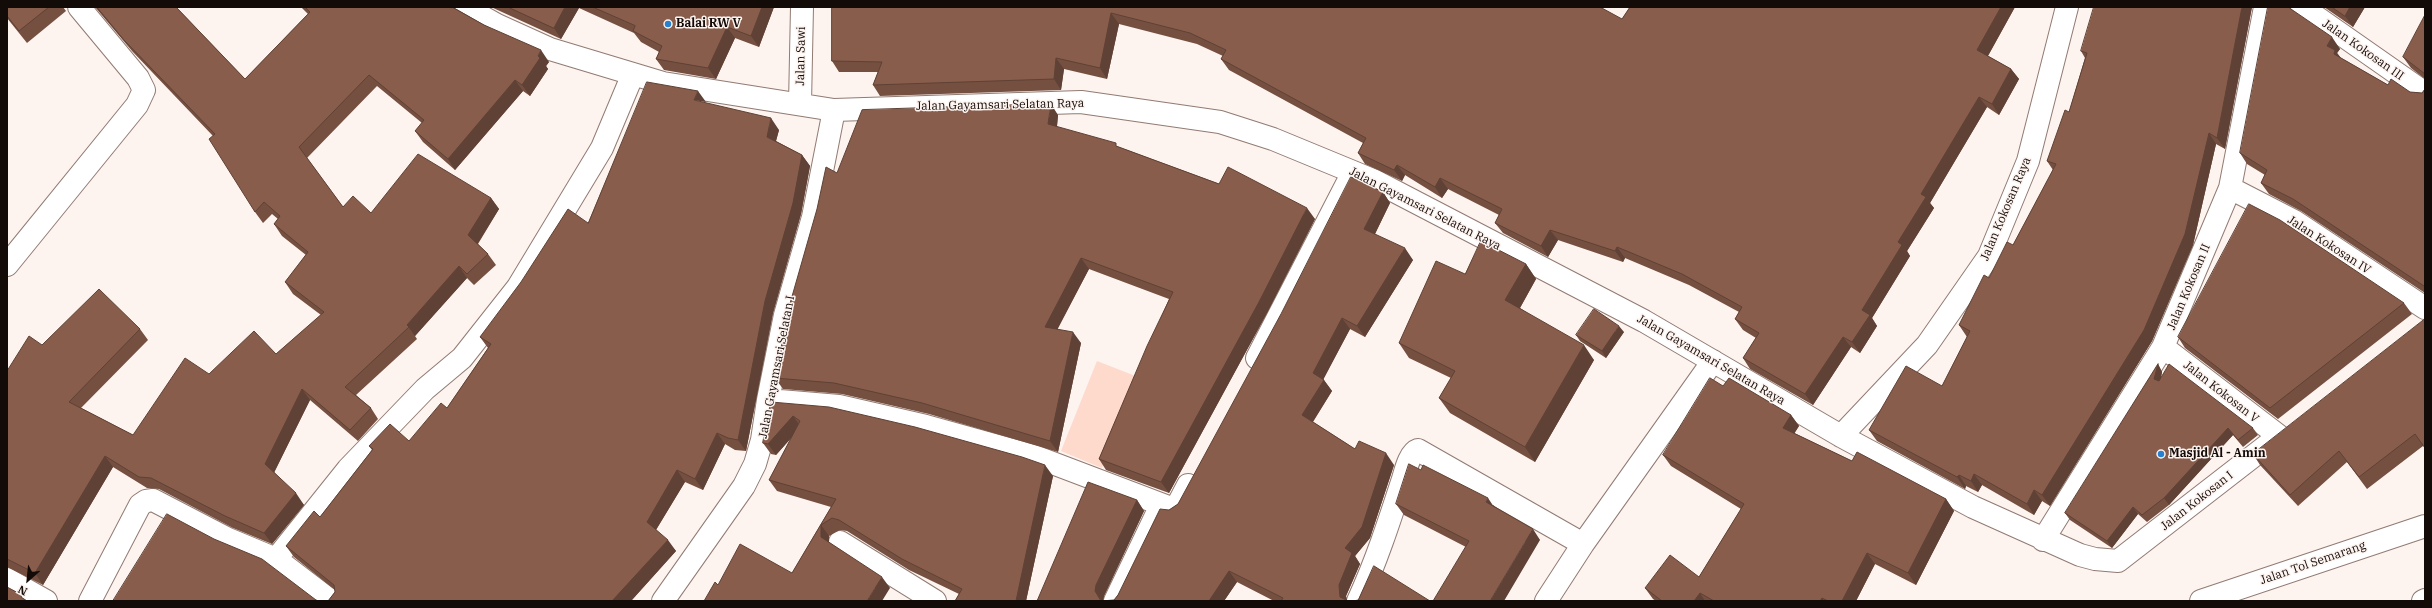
<!DOCTYPE html>
<style>
body{margin:0}
#map{position:relative;width:2432px;height:608px;overflow:hidden;background:#fdf3ef;font-family:"IBM Plex Serif",serif}
canvas{display:block}
.frame{position:absolute;inset:0;border:8px solid #120b08;pointer-events:none}
.north{position:absolute;left:8px;top:560px;width:40px;height:40px;-webkit-text-stroke:3px #fdf3ef;paint-order:stroke;rotate:207deg;font-size:11px;font-weight:700;line-height:16px;text-align:center;color:#120b08}
.north::after{content:'';display:block;margin:auto;width:14px;height:18px;background:#120b08;clip-path:polygon(50% 0,100% 100%,50% 72%,0 100%)}
</style>
<div id="map">
<canvas width="2432" height="608"></canvas>
<div class="frame"></div>
<div class="north">N</div>
</div>
<script>
const g = document.querySelector('canvas').getContext('2d');
g.lineJoin = 'round';
function paint(path, color) {
  g.fillStyle = color;
  g.fill(path, 'evenodd');
}
function strokePath(path, color, width, dash) {
  g.strokeStyle = color;
  g.lineWidth = width;
  g.lineCap = dash ? 'butt' : 'round';
  g.setLineDash(dash || []);
  g.stroke(path);
}
function drawText(font, color, halo, rows, align = 'center') {
  g.font = font + ' "IBM Plex Serif",serif';
  g.lineWidth = 3;
  g.setLineDash([]);
  g.textBaseline = 'middle';
  g.strokeStyle = halo;
  g.fillStyle = color;
  for (const [text, x, y, turn = 0] of rows) {
    g.save();
    g.translate(x, y);
    g.rotate((+turn || 0) * Math.PI / 180);
    g.textAlign = isNaN(turn) ? turn : align;
    if (halo) g.strokeText(text, 0, 0);
    g.fillText(text, 0, 0);
    g.restore();
  }
}
paint(new Path2D(`
 M1097 361 1138 377 1102 468 1061 451Z`), '#fedacc');
const street = new Path2D(`
 M465 7 497 25 550 49 663 83 834 110 1081 102 1220 122 1273 139 1375 181 1644 321 1841 436 1973 507 2080 555 2095 559 2118 561 2278 437
 M2302 7 2425 93
 M800 104 802 7
 M2230 188 2294 221 2425 308
 M7 265 137 105 144 90 138 78 79 7
 M2163 347 2279 436
 M1257 358 1353 172
 M768 400 839 406 926 426 1034 456 1171 508 1175 509 1177 506 1188 485
 M1841 436 1927 345 1989 256 2028 161 2067 7
 M2043 540 2163 347 2230 188 2265 7
 M840 542 935 601
 M276 559 348 469 425 389 462 358 518 287 602 148 633 74
 M7 579 46 601
 M90 601 140 505 146 501 153 500 228 539 276 559 331 601
 M663 601 744 486 755 464 762 440 768 400 785 315 813 217 834 110
 M1115 601 1161 505
 M1358 601C1376 562 1389 522 1402 482 1405 473 1409 453 1418 450L1583 544
 M1546 601 1583 544 1713 361`);
const highway = new Path2D(`
 M2201 601 2425 526
 M2423 601 2425 600`);
strokePath(street, '#917b73', 24);
strokePath(highway, '#917b73', 24);
strokePath(street, '#fff', 22);
strokePath(highway, '#fff', 22);
paint(new Path2D(`
 M7 7H63L66 11 27 43 7 18Z
 M95 7H178L177 8 245 79 308 14 301 7H453L549 62 546 66 548 69 530 96 523 91 455 170 423 142 415 131 422 123 377 86 307 158 343 207 371 213 491 198 499 209 478 244 488 254 496 265 474 285 467 278 415 336 417 339 356 395 371 408 378 419 358 441 310 400 274 472 304 505 272 544 233 528 159 489 147 488 113 467 43 585 7 567V371L42 345 140 329 148 340 81 408 133 435 209 374 276 354 321 315 293 294 285 282 306 255 282 236 274 224 278 219 272 214 263 223 255 212 213 136 132 51Z
 M491 7H774L759 47 735 38 716 79 664 70 656 59 659 52 641 42 634 33 579 8 561 39Z
 M832 7 1622 19 1630 7H2015L1988 56 2011 69 2019 79 1999 115 1987 107 1930 203 1934 208 1907 251 1910 256 1872 318 1877 326 1860 353 1851 347 1813 405 1750 369 1743 358 1756 338 1743 330 1735 319 1739 312 1689 285 1625 258 1623 262 1558 240 1548 257 1503 233 1495 223 1499 215 1448 189 1442 198 1405 175 1402 181 1365 164 1358 153 1363 143 1229 70 1221 59 1223 56 1197 44 1119 24 1107 79 1064 69 1061 90 880 96 873 85 878 72H839L832 61Z
 M2252 7 2225 149 2216 144 2193 245 2152 341 2050 506 2042 501 2034 515 1982 485 1978 492 1966 486 1965 489 1877 441 1869 430 1942 386 1967 337 1959 325 1989 278 2013 245 2053 170 2047 161 2069 112 2085 58 2081 51Z
 M2324 7H2365L2353 27Z
 M2291 9 2340 49 2337 53 2341 58 2388 85 2410 92 2422 93 2425 89V293L2301 211 2269 194 2261 183 2265 175 2247 164 2240 153Z
 M2425 15V79L2411 68 2403 57Z
 M706 103 779 130 776 141 802 155 810 166 801 214 773 313 746 451 735 450 725 444 703 490 685 482 656 530 676 551 631 601H328L335 592V590L294 557 286 546 320 517 372 450 369 446 409 441 447 408 488 348 480 337 588 223Z
 M1058 115 1057 127 1119 147 1315 219 1267 313 1169 493 1106 470 1099 459 1169 299 1089 269 1057 329 1081 343 1058 452 929 414 842 394 783 389 775 378 837 173Z
 M1383 192 1390 203 1375 234 1413 260 1365 337 1350 329 1323 379 1332 391 1313 422 1355 449 1394 465 1370 538 1355 556 1360 564 1346 596 1347 600 1348 601H1274L1237 582 1224 601H1037L1137 500 1144 511 1104 596 1103 601 1114 600 1118 595 1169 510 1178 504Z
 M1526 264 1536 279 1520 308 1594 360 1535 462 1450 413 1439 398 1451 378 1409 358 1399 343 1465 274Z
 M2404 303 2412 314 2278 419 2185 348 2178 337Z
 M2425 319 2423 446 2367 489 2347 462 2298 506 2260 465 2253 454Z
 M1624 332 1606 358 1580 341 1576 335Z
 M2158 364 2162 372 2161 378 2253 428 2258 435 2243 447 2233 435 2169 505 2147 522 2138 514 2112 548 2070 520 2065 513Z
 M1723 386 1791 415 1799 426 1794 433 1852 461 1946 499 1954 511 1916 585 1875 564 1856 601H1656L1653 599 1645 588 1699 577 1741 509 1671 466 1663 455Z
 M771 402 1053 476 1026 601H955L959 594 909 570 847 531 840 530 829 536V542L890 588 718 585 792 573 831 507 777 491 769 480 792 437 776 455 771 454 763 443Z
 M1396 504 1493 505 1540 540 1466 547 1404 515Z`), '#755041');
paint(new Path2D(`
 M565 7H578L579 8 561 39 554 28Z
 M762 7H774L759 47 751 36Z
 M2001 7H2015L1985 61 1977 50Z
 M2242 7H2252L2225 149 2217 138Z
 M2350 7H2365L2353 27 2345 16Z
 M1111 13 1119 24 1107 79 1100 68Z
 M727 27 735 38 716 79 708 68Z
 M2332 37 2340 49 2337 53 2343 61 2342 65 2327 46Z
 M541 50 549 62 546 66 548 69 530 96 522 85Z
 M1056 58 1064 69 1061 90 1054 79Z
 M2011 69 2019 79 1999 115 1992 104Z
 M515 80 523 91 455 170 448 159Z
 M698 91 706 102 694 100Z
 M1979 97 1987 107 1930 203 1934 208 1907 251 1910 256 1872 318 1877 326 1860 353 1852 342 1862 310 1898 242 1921 194Z
 M1051 104 1058 115 1056 135 1048 124Z
 M771 118 779 130 774 148 767 137Z
 M2209 133 2216 144 2193 245 2152 341 2050 506 2042 495Z
 M802 155 810 166 801 214 773 313 746 451 738 440 765 301Z
 M1397 165 1405 175 1402 181 1394 170Z
 M1440 178 1448 189 1442 198 1435 187Z
 M1383 192 1390 203 1372 240 1364 229Z
 M491 198 499 209 476 246 468 235Z
 M1307 208 1315 219 1267 313 1169 493 1161 482Z
 M1550 230 1558 240 1548 257 1541 246Z
 M1617 247 1625 258 1623 262 1615 251Z
 M1405 248 1413 260 1365 337 1357 326Z
 M1081 258 1089 269 1053 338 1045 327Z
 M1526 264 1536 279 1516 315 1505 300Z
 M459 266 467 278 415 336 407 325Z
 M1342 318 1350 329 1321 384 1313 373Z
 M1619 326 1624 332 1606 358 1602 351Z
 M1073 332 1081 343 1058 452 1050 441Z
 M1843 337 1851 347 1813 405 1805 394Z
 M1584 345 1594 360 1535 462 1525 447Z
 M2158 364 2162 372 2159 387 2154 379Z
 M1324 380 1332 391 1310 426 1302 415Z
 M302 389 310 400 273 475 265 464Z
 M1791 415 1799 426 1791 439 1783 428Z
 M793 416 801 427 776 455 768 444Z
 M2228 428 2233 435 2169 505 2164 498Z
 M717 433 725 444 703 490 695 479Z
 M1386 453 1394 465 1370 538 1355 556 1360 564 1346 596 1347 601 1340 597 1339 585 1345 548Z
 M105 456 113 467 43 585 35 573Z
 M1045 465 1053 476 1026 601H1016Z
 M677 470 685 482 654 533 647 522Z
 M1974 474 1982 485 1978 492 1971 481Z
 M1959 475 1966 486 1965 489 1957 477Z
 M2034 490 2042 501 2034 515 2027 504Z
 M296 493 304 505 272 544 264 533Z
 M1488 498 1496 510 1486 502Z
 M1946 499 1954 511 1916 585 1908 573Z
 M1137 500 1144 511 1104 596 1103 601H1102L1095 591 1096 585Z
 M2133 507 2138 514 2112 548 2107 541Z
 M821 525 829 536V548L821 537Z
 M1533 529 1540 540 1504 601H1490Z
 M668 540 676 551 631 601H612Z
 M1867 553 1875 564 1856 601H1842Z
 M1229 571 1237 582 1224 601H1209Z
 M882 577 890 588 882 601H867Z
 M1700 593 1705 601H1694Z
 M1822 598 1824 601H1820Z`), '#5f4135');
const building = new Path2D(`
 M7 7H49L19 31 7 16Z
 M97 7H176L245 79 310 12 305 7H452L484 25 541 50 538 56 540 58 522 85 515 80 448 159 415 131 424 120 369 75 299 147 343 207 353 196 371 213 418 154 491 198 468 235 488 254 467 274 459 266 407 325 409 327 345 387 371 408 350 430 302 389 265 464 296 493 264 533 225 516 151 478 139 477 105 456 35 573 7 559V371L29 336 42 345 99 289 140 329 69 402 133 435 185 358 209 374 254 331 276 354 324 312 285 282 308 252 274 224 280 216 264 202 255 212 209 139 215 134 124 40Z
 M508 7H565L554 28Z
 M593 7H762L751 36 727 27 708 68 656 59 662 46 633 31 635 26Z
 M832 7H1600L1622 19 1630 7H2001L1977 50 2011 69 1992 104 1979 97 1921 194 1926 197 1898 242 1902 245 1862 310 1870 315 1852 342 1843 337 1805 394 1743 358 1759 333 1735 319 1742 307 1682 274 1617 247 1615 251 1550 230 1541 246 1495 223 1502 209 1440 178 1435 187 1397 165 1394 170 1358 153 1366 138 1221 59 1226 50 1190 33 1111 13 1100 68 1056 58 1054 79 873 85 882 62 832 61Z
 M2094 7H2242L2217 138 2209 133 2185 234 2144 330 2042 495 2034 490 2027 504 1974 474 1971 481 1959 475 1957 477 1869 430 1906 366 1942 386 1970 331 1959 325 1984 275 1989 278 2007 242 2013 245 2056 164 2047 161 2065 110 2069 112 2087 53 2081 51Z
 M2268 7H2288L2332 37 2327 46 2335 50 2334 54 2388 85 2391 79 2410 92 2422 93 2425 89V288L2424 286 2293 199 2261 183 2267 170 2240 153Z
 M2332 7H2350L2345 16Z
 M2425 15V74L2403 57Z
 M647 82 698 91 694 100 771 118 767 137 802 155 793 203 765 301 738 440 728 438 717 433 695 479 677 470 647 522 668 540 612 601H328L335 592 334 585 286 546 314 511 320 517 373 449 369 446 390 424 409 441 441 403 447 408 491 344 480 337 521 282 568 209 588 223Z
 M1051 104 1048 124 1116 143V146L1219 184 1228 167 1307 208 1259 302 1161 482 1099 459 1147 346 1173 292 1081 258 1045 327 1073 332 1050 441 922 403 834 383 775 378 789 307 817 209 826 167 837 173 862 110Z
 M1351 177 1383 192 1364 229 1405 248 1357 326 1342 318 1313 373 1324 380 1302 415 1355 449 1359 441 1386 453 1362 527 1345 548 1352 553 1339 585 1340 597 1348 601H1281L1283 598 1229 571 1209 601H1037L1088 482 1137 500 1096 585 1095 591 1101 601 1114 600 1118 595 1160 509 1169 510 1178 504 1281 314Z
 M2249 204 2280 220 2404 303 2270 408 2178 337Z
 M1481 241 1526 264 1505 300 1584 345 1525 447 1439 398 1455 371 1399 343 1436 261 1465 274Z
 M1594 309 1619 326 1602 351 1576 335Z
 M2425 319V448L2415 434 2359 477 2339 451 2290 495 2253 454Z
 M2158 364 2154 379 2159 381 2169 364 2253 428 2238 440 2228 428 2164 498 2142 515 2133 507 2107 541 2065 513Z
 M1710 378 1723 386 1729 378 1791 415 1783 428 1852 461 1857 452 1946 499 1908 573 1867 553 1842 601H1828L1822 598 1820 601H1714L1700 593 1694 601H1662L1645 588 1670 555 1699 577 1744 504 1663 455Z
 M771 402 829 407 915 427 1022 457 1045 465 1016 601H955L962 589 902 559 839 520 832 518 821 525V537L882 577 867 601H704L715 582 718 585 740 544 792 573 836 499 769 480 800 421 793 416 768 444 763 443Z
 M1409 464 1421 470 1423 465 1488 498 1486 502 1533 529 1490 601H1433L1469 541 1396 504Z
 M167 514 214 539 262 559 316 600 319 601H113Z
 M1374 566 1430 601H1354L1358 600Z
 M7 587 22 595 21 597 27 601H7Z`);
paint(building, '#885d4c');
strokePath(building, '#5f4135', 1);
for (const [x, y, r, color] of [
 [668,24,4,"#2781ce"],
 [2161,454,4,"#2781ce"]
]) {
  const dot = new Path2D();
  dot.arc(x, y, r, 0, 2 * Math.PI);
  g.fillStyle = color;
  g.fill(dot);
  strokePath(dot, '#fdf3ef', 1.5);
}
drawText('bold 12px', '#120b08', '#fdf3ef', [
 ["Balai RW V",676,24],
 ["Masjid Al - Amin",2169,454]
], 'left');
drawText('12px', '#120b08', '#fdf3ef', [
 ["Jalan Kokosan III",2363,50,35],
 ["Jalan Sawi",801,56,-89],
 ["Jalan Gayamsari Selatan Raya",1000,105,-1],
 ["Jalan Gayamsari Selatan Raya",1425,209,27],
 ["Jalan Kokosan Raya",2006,209,-67],
 ["Jalan Kokosan IV",2329,245,33],
 ["Jalan Kokosan II",2189,287,-67],
 ["Jalan Gayamsari Selatan Raya",1711,360,30],
 ["Jalan Gayamsari Selatan I",777,367,-79],
 ["Jalan Kokosan V",2221,392,38],
 ["Jalan Kokosan I",2197,501,-38],
 ["Jalan Tol Semarang",2313,563,-19]
]);
</script>
